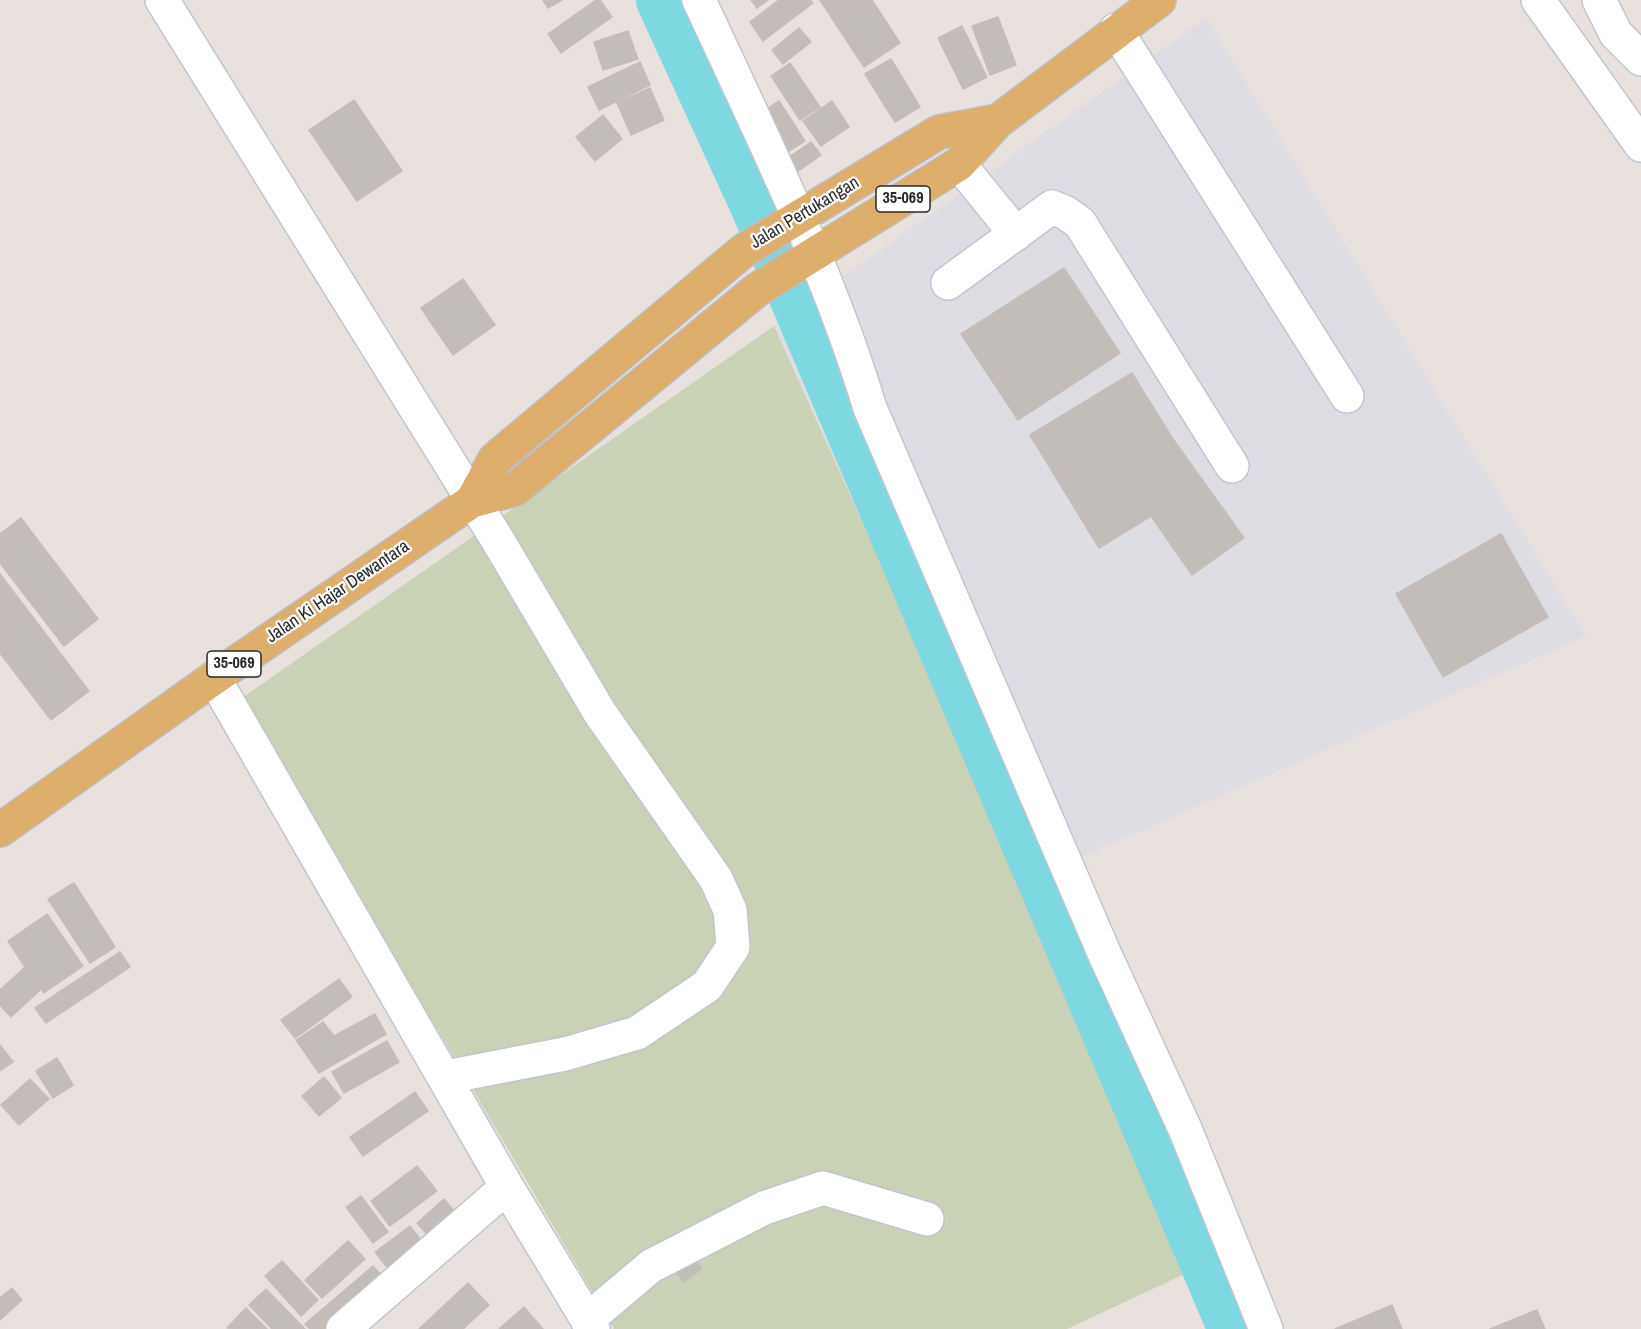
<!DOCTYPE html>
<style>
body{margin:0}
canvas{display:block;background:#e9e1dd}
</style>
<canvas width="1641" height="1329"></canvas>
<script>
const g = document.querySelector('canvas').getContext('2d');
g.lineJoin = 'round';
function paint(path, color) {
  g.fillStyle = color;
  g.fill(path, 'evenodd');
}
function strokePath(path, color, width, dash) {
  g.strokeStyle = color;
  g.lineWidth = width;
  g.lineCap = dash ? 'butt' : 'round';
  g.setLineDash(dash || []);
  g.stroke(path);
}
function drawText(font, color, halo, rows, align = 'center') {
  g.font = font + ' "Archivo Narrow",sans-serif';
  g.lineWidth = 4.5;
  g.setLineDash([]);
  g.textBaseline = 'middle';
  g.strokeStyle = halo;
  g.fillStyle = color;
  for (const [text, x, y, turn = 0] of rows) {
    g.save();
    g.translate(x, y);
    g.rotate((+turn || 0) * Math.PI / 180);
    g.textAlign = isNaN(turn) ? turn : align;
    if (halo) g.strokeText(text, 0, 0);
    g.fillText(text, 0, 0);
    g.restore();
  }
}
paint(new Path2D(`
 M1206 18 1586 636 1024 882 774 326Z`), '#dddde3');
paint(new Path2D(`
 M774 326 1024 882 1193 1270 1067 1329H614L242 698Z`), '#c9d1b6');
strokePath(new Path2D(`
 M663 0 757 205 1235 1329`), '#7dd8df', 54);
const building = new Path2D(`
 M543 0H562L548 8Z
 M596 0H600L612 17 561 53 548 34Z
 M751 0H768L757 8Z
 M779 0H810L813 3 763 41 750 22Z
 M820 0H872L900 43 864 67Z
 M998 17 1016 65 990 75 972 26Z
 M962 26 987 77 963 89 938 38Z
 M799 28 811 42 783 64 772 50Z
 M628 31 638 59 603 70 594 42Z
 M891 59 920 107 895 122 865 74Z
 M640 62 650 85 599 110 588 87Z
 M790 63 820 107 800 120 771 76Z
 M650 88 664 120 631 135 617 103Z
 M354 100 402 171 357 201 309 130Z
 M779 101 805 141 781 156 756 116Z
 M832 101 849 127 821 146 803 121Z
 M603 115 622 139 595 161 576 137Z
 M811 142 821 155 793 175 783 161Z
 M1064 268 1120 353 1018 420 961 334Z
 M463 279 495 325 453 355 421 308Z
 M1132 373 1173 439 1244 538 1192 575 1151 516 1099 548 1030 435Z
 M21 518 98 619 64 646 0 563V534Z
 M1501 534 1548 617 1443 677 1396 594Z
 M0 574 89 691 51 720 0 653Z
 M74 883 115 947 90 963 48 899Z
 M47 914 83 966 44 993 41 989 11 1017 0 1005V990L25 967 8 941Z
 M120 952 130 967 46 1023 35 1008Z
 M339 979 352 997 295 1038 281 1020Z
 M375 1014 386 1034 319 1073 296 1040 323 1022 334 1036Z
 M387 1041 399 1062 344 1093 332 1072Z
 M0 1045 13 1062 0 1071Z
 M57 1058 73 1085 53 1098 36 1071Z
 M324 1077 341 1098 319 1116 302 1096Z
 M30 1079 49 1099 19 1125 1 1105Z
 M415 1092 428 1111 363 1156 350 1137Z
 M417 1166 437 1191 390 1226 371 1201Z
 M361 1196 388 1232 373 1243 346 1207Z
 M444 1199 460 1218 433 1241 417 1223Z
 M410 1226 427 1248 393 1275 375 1252Z
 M348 1241 365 1259 322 1298 305 1280Z
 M693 1257 702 1269 684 1282 675 1270Z
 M282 1261 318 1300 301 1316 265 1276Z
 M373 1266 386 1281 330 1329H310L305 1324Z
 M468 1283 489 1305 463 1329H419Z
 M12 1288 22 1300 0 1320V1298Z
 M266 1289 305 1329H272L249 1305Z
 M1392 1305 1402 1329H1335Z
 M524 1307 543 1329H499Z
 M246 1308 267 1329 227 1328Z
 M1537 1310 1545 1329H1490Z`);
paint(building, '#c2bdb8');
strokePath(building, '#c5bdb7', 1.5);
const minor = new Path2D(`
 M162 0 497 539 600 713 716 879 730 910 733 947 707 986 637 1033 565 1054 446 1077
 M699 0C761 134 827 267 870 408L1105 955 1185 1129 1266 1329
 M1538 0 1641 145
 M1599 0 1616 34 1641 59
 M1116 30 1347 396
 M959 164 1016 234
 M948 283 1052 207 1066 213 1080 223 1232 466
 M214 678 507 1187 593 1329
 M587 1320 651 1266 764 1208 823 1188 927 1219
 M343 1329 507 1187`);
const major = new Path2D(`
 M472 501 495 459 743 251 939 132 998 121
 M0 830 214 678 472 501 515 489 758 289 959 164 998 121 1159 0`);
strokePath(minor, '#c1c6ce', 36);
strokePath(major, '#bfbfbf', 36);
strokePath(minor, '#fff', 33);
strokePath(major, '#deae6d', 33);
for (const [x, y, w] of [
 [903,199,54],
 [234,664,54]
]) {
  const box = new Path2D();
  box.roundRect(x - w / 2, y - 13, w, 26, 4.5);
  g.fillStyle = '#fff';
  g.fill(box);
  strokePath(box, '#292929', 1.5);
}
drawText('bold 16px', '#292929', null, [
 ["35-069",903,199],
 ["35-069",234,664]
]);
drawText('18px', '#292929', '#fff', [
 ["Jalan Pertukangan",805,213,-31],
 ["Jalan Ki Hajar Dewantara",338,592,-34]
]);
</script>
